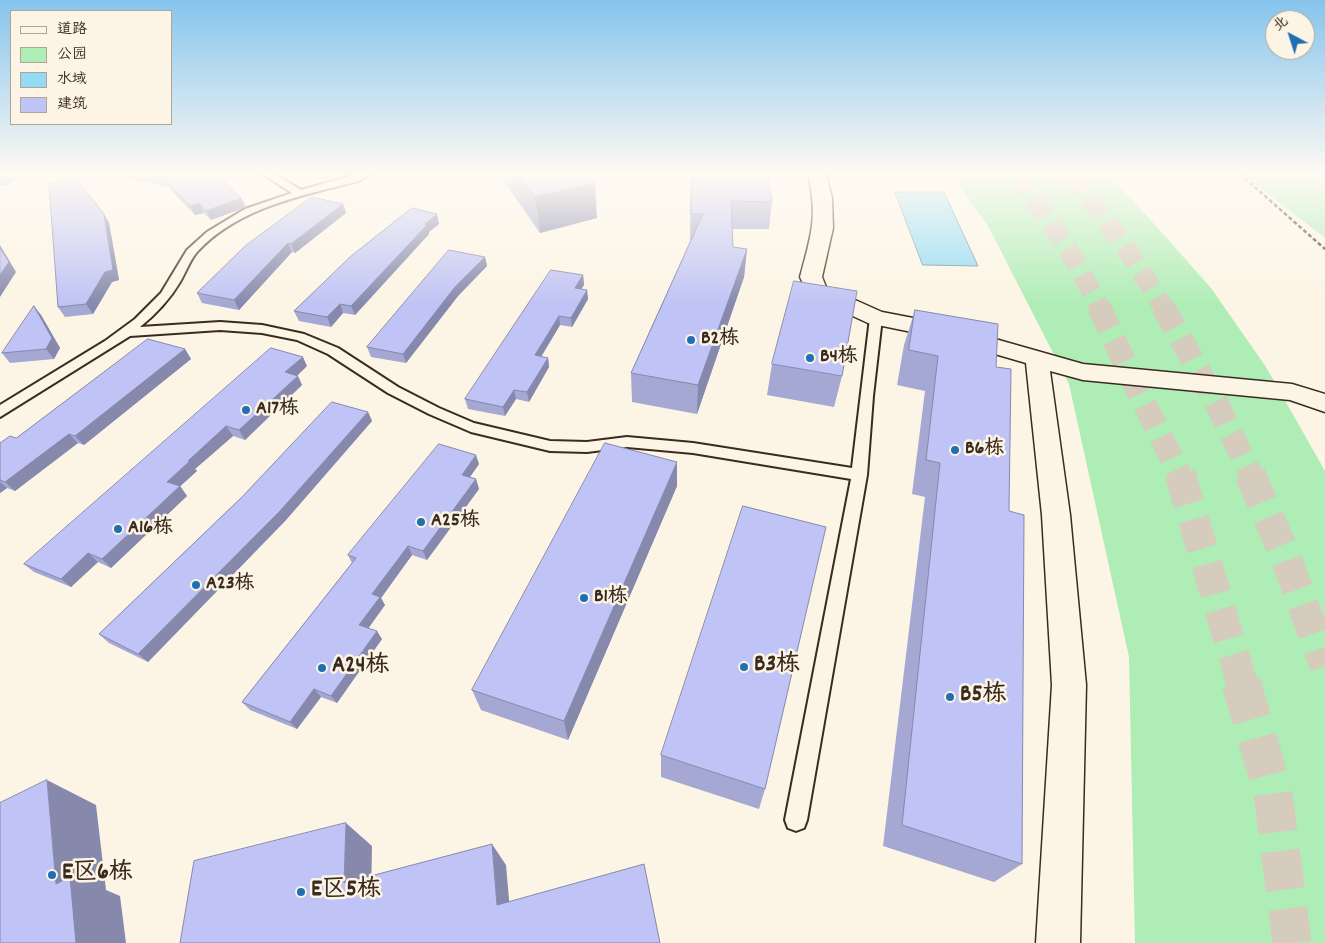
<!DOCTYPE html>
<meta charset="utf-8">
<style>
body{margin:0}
#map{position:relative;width:1325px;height:943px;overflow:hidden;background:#fcf5e5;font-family:Dekko,"LXGW WenKai TC",sans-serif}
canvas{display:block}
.legend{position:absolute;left:10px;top:10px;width:162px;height:115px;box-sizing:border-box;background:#fcf5e5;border:1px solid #afa495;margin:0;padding:6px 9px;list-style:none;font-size:15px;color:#3b2a1e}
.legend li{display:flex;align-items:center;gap:10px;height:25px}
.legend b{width:25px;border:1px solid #afa495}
.north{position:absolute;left:1265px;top:10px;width:50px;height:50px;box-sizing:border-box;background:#fcf5e5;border:1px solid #afa495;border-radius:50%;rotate:320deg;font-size:14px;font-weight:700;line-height:20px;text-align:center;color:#3b2a1e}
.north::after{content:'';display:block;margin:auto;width:18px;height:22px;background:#1f6fb2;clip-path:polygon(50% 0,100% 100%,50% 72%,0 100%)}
</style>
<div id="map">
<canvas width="1325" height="943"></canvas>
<ul class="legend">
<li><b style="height:6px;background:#fcf5e5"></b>道路</li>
<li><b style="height:14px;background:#aeedb5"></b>公园</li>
<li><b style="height:14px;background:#93dbf5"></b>水域</li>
<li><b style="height:14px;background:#bfc3f5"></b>建筑</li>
</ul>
<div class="north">北</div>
</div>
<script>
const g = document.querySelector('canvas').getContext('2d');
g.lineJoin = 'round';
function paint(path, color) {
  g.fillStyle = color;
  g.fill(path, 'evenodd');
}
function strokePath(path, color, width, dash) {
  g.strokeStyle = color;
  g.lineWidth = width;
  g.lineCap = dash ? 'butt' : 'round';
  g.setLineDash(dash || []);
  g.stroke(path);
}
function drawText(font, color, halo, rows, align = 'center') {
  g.font = font + ' Dekko,"LXGW WenKai TC",sans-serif';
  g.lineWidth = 5;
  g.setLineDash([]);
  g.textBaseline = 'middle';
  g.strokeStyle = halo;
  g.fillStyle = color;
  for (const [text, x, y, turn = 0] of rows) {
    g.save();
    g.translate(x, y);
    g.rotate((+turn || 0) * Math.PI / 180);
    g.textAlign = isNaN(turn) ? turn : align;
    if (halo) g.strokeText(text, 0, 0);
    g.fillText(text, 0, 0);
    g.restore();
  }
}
paint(new Path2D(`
 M950 174H1107L1147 216 1211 288 1266 367 1325 471V943H1135L1129 657 1069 384 987 224Z
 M1242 174H1325V238Z`), '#aeedb5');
const water = new Path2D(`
 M895 192H944L978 266 923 265Z`);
paint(water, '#93dbf5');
strokePath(water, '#70949f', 1);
strokePath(new Path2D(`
 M1017 174 1070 252 1100 308
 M1071 174 1123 243 1164 308`), '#d5ccbd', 20, [20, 10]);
strokePath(new Path2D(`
 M1099 307 1137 389 1180 475
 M1163 307 1216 402 1251 475`), '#d5ccbd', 24, [24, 12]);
strokePath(new Path2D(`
 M1180 474 1242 683
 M1250 474 1286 558 1325 666`), '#d5ccbd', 31, [31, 16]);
strokePath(new Path2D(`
 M1241 682 1273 793 1292 943`), '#d5ccbd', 39, [39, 19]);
const service = new Path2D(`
 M263 174H275L301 190 358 174H370L359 181C304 195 238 207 197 252 190 260 186 272 180 282 170 299 156 314 140 327L220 322 262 325 304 334 338 348 398 387 439 408 474 423 550 441 587 442 627 437 693 443 852 468 870 318 872 315H880L882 318 873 396 867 475 807 820 804 828 796 831 788 828 785 820 851 479 693 453 627 447 587 452 550 451 471 432 429 414 388 393 328 354 297 340 262 333 220 330 130 336 0 417V405L105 341 135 319 161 293 187 250 207 232 245 209 292 193Z`);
const minor = new Path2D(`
 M808 174H826L832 198 833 228 822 277 826 287 882 312 939 323 1083 364 1292 384 1325 394V412L1290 400 1083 380 1050 371 1070 515 1086 685 1080 943H1036L1052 685 1042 515 1026 363 936 337 868 323 809 296 800 277C811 236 818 217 808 174Z`);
strokePath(service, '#3b2a1e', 4);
strokePath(minor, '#3b2a1e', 3);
strokePath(new Path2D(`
 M1240 174 1325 249`), '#3b2a1e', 2.5, [4, 2.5]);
paint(service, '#fcf5e5');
paint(minor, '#fcf5e5');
paint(new Path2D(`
 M0 174 5 186H0Z
 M110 174H217L246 207 211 220 204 213 195 215 168 187 110 175Z
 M305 174H341L324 180Z
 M499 174H587L597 218 540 233Z
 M691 174H768L772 202 769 229H732L733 247 747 249 744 277 697 414 632 402 631 373 690 241Z
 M343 204 346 213 295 253 292 252 239 310 202 303 197 293Z
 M104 214 109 223 119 280 112 282 93 314 65 317 58 307Z
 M437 214 439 224 429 232V234L355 315 343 313 331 327 299 321 294 311Z
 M485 257 487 266 458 296 406 363 371 357 367 347Z
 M583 275 584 285 581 289 587 290 588 299 572 327 560 325 541 357 548 358 549 367 529 402 516 399 505 416 468 409 465 399Z
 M915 310 996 367 1009 511 1022 864 994 882 883 846 925 497 912 494 925 391 897 385 904 345Z
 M41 315 60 348 54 359 10 363 2 353Z
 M185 349 191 359 84 445 78 443 15 491 7 488 0 493V443L16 438Z
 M772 364 842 376 834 407 767 395Z
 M307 366 297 376 302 385 245 440 233 436 195 469 197 471 180 486 187 496 111 568 98 562 71 587 34 572 24 564Z
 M368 412 372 421 286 520 148 662 109 643 99 634 242 497Z
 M479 464 470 477 476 479 479 489 427 560 412 555 381 598 385 605 368 628 382 639 337 703 321 697 297 729 250 710 242 702 352 563 348 555Z
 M677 486 568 740 481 710 472 690Z
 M661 755 765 789 759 809 661 777Z`), '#a4a8d3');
paint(new Path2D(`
 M3 174H22L5 186 0 180V176Z
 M322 174H341L324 180Z
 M595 183 597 218 540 233 535 197Z
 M241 198 246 207 211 220 206 211Z
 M199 203 204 213 195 215 190 206Z
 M343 204 346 213 295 253 291 244Z
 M104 214 109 223 119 280 112 282 93 314 86 304Z
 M437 214 439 224 429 232V234L355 315 351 306 425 224Z
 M288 243 292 252 239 310 234 300Z
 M0 245 16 272 0 297Z
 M747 249 744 277 697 414 698 385Z
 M485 257 487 266 458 296 406 363 403 354 455 287Z
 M583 275 584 285 576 297 575 288Z
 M587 290 588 299 572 327 571 318Z
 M340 304 343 313 331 327 327 317Z
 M34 306 41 315 60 348 54 359 46 349Z
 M559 316 560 325 536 365 535 355Z
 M185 349 191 359 84 445 75 436Z
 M303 357 307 366 290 382 285 372Z
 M548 358 549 367 529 402 527 392Z
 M298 376 302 385 245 440 239 430Z
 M514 390 516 399 505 416 503 407Z
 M368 412 372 421 286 520 148 662 138 654Z
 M226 426 233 436 195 469 197 471 175 491 167 482 188 461Z
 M69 434 78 443 15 491 5 482Z
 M476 455 479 464 465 484 462 475Z
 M677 462V486L568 740 564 721Z
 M476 479 479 489 427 560 423 551Z
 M0 482 7 488 0 493Z
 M180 486 187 496 111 568 102 559Z
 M408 546 412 555 381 598 385 605 365 633 359 625 372 594Z
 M88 553 98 562 71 587 61 579Z
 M377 631 382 639 337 703 331 696Z
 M314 689 321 697 297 729 290 722Z
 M47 780 96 805 106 890 120 896 126 943H76L56 884Z
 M346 823 372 846 371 901 344 883Z
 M492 844 506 865 511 922 497 905Z`), '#8688ac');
const building = new Path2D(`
 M145 174H217L241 198 206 211 199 203 190 206 163 178Z
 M518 174H587L595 183 535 197Z
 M692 174H768L772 202 731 201 733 247 747 249 698 385 631 373 703 214H691Z
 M75 177 104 214 113 270 105 272 86 304 58 307 49 185Z
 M312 197 343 204 291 244 288 243 234 300 197 293 245 246Z
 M412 208 437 214 425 224 427 225 351 306 340 304 327 317 294 311 350 257Z
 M0 248 9 262 0 275Z
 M449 250 485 257 455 287 403 354 367 347Z
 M551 270 583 275 575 288 587 290 571 318 559 316 535 355 548 358 527 392 514 390 503 407 465 399Z
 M794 281 857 291 842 376 772 364Z
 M34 306 52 338 46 349 2 353Z
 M915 310 998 324 996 367 1011 369 1009 511 1024 515 1022 864 902 825 940 463 926 460 938 356 909 350Z
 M148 339 185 349 75 436 69 434 5 482 0 480V443L10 436 16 438Z
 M271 348 303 357 285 372 298 376 239 430 226 426 188 461H190L167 482 180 486 102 559 88 553 61 579 24 564Z
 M332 402 368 412 280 511 138 654 99 634 242 497Z
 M605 443 677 462 564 721 472 690Z
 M439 444 476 455 462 475 476 479 423 551 408 546 372 594 380 597 359 625 377 631 331 696 314 689 290 722 242 702 356 558 348 555Z
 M743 506 826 527 765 789 661 755Z
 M47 780 56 884 70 877 76 943H0V803Z
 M346 823 344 883 492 844 497 905 644 864 660 943H180L194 861Z`);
paint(building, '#bfc3f5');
strokePath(building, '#8688ac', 1);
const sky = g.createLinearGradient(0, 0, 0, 306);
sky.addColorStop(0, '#86c4ed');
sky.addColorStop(0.57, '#fefaf3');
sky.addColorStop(1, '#fefaf300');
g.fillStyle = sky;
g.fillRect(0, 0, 1325, 306);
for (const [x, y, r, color] of [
 [691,340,5,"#1f6fb2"],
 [810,358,5,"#1f6fb2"],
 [246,410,5,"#1f6fb2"],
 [955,450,5,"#1f6fb2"],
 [421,522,5,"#1f6fb2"],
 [118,529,5,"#1f6fb2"],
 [196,585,5,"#1f6fb2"],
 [584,598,5,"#1f6fb2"],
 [744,667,5,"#1f6fb2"],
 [322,668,5,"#1f6fb2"],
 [950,697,5,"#1f6fb2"],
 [52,875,5,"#1f6fb2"],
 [301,892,5,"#1f6fb2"]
]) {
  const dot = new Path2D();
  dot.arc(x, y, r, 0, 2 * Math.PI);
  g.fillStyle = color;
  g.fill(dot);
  strokePath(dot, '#fcf5e5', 2);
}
drawText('bold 20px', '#3b2a1e', '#fcf5e5', [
 ["B2栋",701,340],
 ["B4栋",820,358],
 ["A17栋",256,410],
 ["B6栋",965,450],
 ["A25栋",431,522],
 ["A16栋",128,529],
 ["A23栋",206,585],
 ["B1栋",594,598]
], 'left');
drawText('bold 24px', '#3b2a1e', '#fcf5e5', [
 ["B3栋",754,667],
 ["A24栋",332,668],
 ["B5栋",960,697],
 ["E区6栋",62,875],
 ["E区5栋",311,892]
], 'left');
</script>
